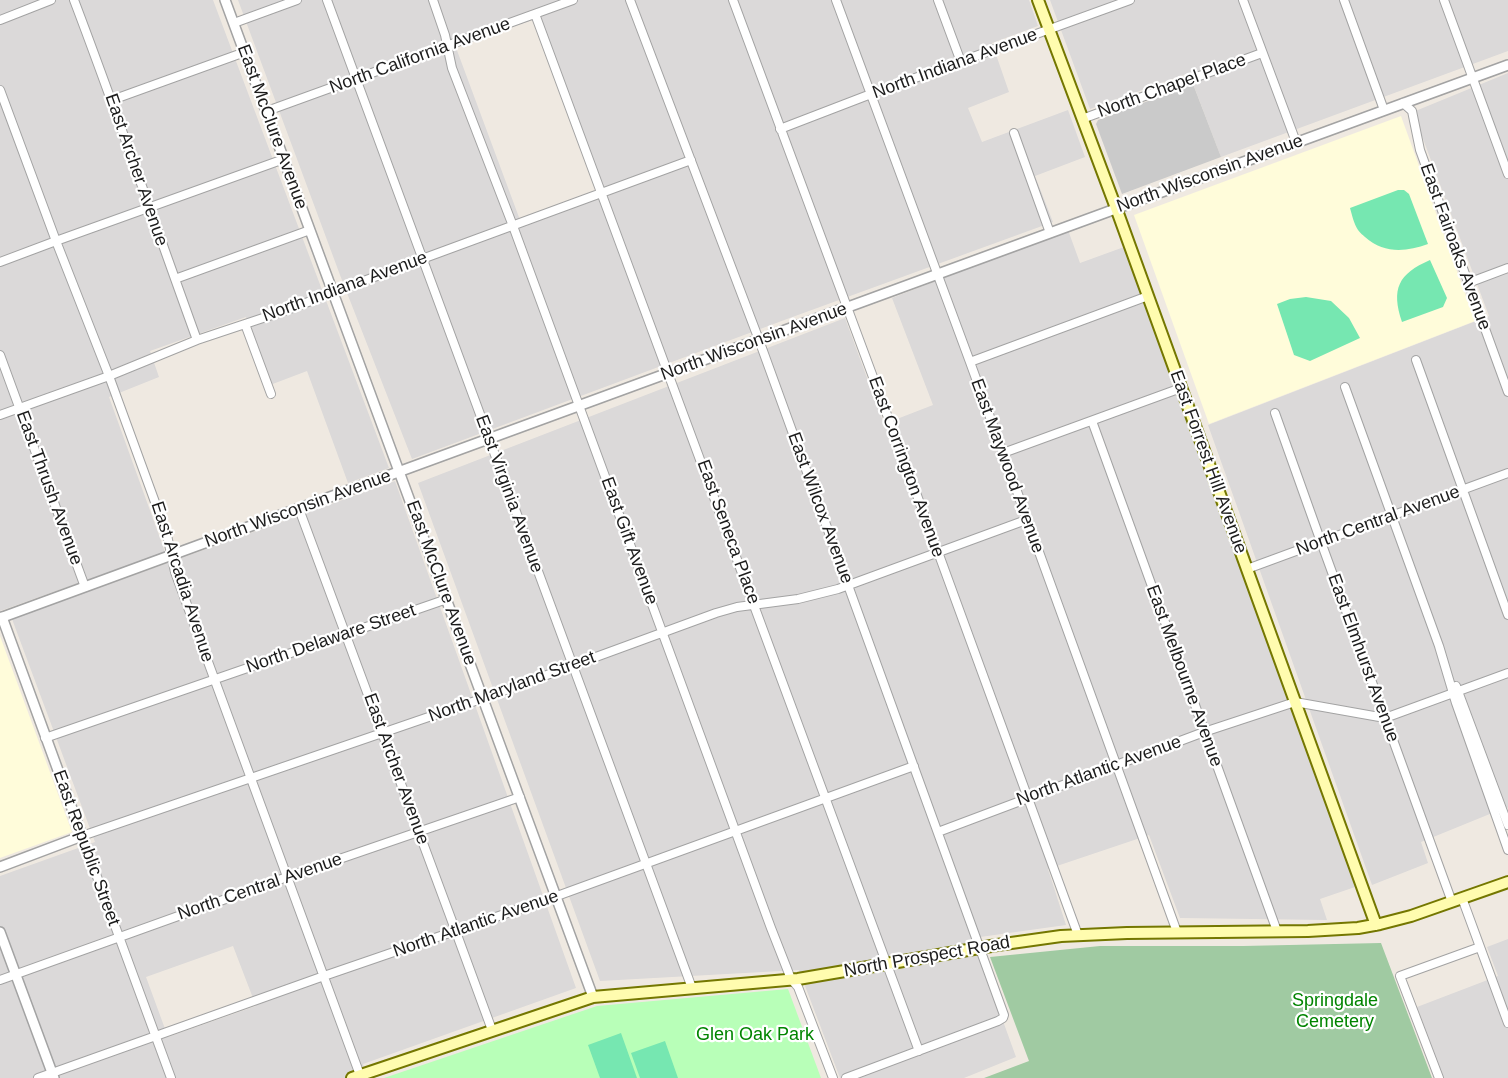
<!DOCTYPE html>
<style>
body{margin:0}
canvas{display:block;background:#efe9e1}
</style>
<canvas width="1508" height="1078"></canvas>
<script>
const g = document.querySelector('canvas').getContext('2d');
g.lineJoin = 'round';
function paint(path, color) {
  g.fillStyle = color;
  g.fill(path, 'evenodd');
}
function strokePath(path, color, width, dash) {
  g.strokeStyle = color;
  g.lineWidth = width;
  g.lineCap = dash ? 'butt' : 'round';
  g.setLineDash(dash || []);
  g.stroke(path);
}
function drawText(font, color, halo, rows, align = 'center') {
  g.font = font + ' Arial,sans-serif';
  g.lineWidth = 4.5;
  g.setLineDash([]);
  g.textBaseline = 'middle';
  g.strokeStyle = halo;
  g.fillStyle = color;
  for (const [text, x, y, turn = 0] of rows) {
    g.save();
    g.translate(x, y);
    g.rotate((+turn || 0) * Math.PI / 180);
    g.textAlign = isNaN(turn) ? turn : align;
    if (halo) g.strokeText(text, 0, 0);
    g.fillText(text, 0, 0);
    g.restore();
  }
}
paint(new Path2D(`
 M0 0H213L389 468 348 483 307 371 270 385 246 317 150 351 159 377 109 397 165 552 0 611Z
 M238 0H1029L1038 26 992 43 1009 92 968 108 982 142 1068 110 1085 157 1035 176 1053 222 787 319 412 459 340 275ZM539 18 603 188 520 220 455 45Z
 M1050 0H1508V51L1221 157 1189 73 1090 109Z
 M1508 73V809L1507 807 1421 842 1428 863 1372 885 1208 425 1489 316 1413 112Z
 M1068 230 1080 263 1124 247 1355 887 1320 899 1327 920 1180 918 1149 835 1048 869 1066 925 973 938 1016 1057 964 1078H840L799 970 600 981 418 483 845 318 884 424 933 405 892 298Z
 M395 481 576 988 363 1064 367 1078H0V876L95 842 12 619ZM233 946 256 1006 168 1037 146 977Z
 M1508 939V1078H1443L1417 1007 1498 976 1487 947Z`), '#dbd9d9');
paint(new Path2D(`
 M1401 116 1475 321 1209 424 1134 215Z
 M0 636 72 832 0 858Z`), '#fffcda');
paint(new Path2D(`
 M1193 84 1221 157 1122 194 1096 124 1098 120Z`), '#cacaca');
paint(new Path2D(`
 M1381 943 1432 1078H984L1029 1061 990 957 1100 946H1243Z`), '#a0caa2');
paint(new Path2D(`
 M788 989 821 1078H384L597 1006Z`), '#b8ffb8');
paint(new Path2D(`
 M1398 190H1404L1409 194 1428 244C1406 252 1384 254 1365 237 1363 235 1360 233 1358 230 1354 224 1352 215 1350 208Z
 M1430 260 1447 298 1443 307 1402 322C1391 289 1398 274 1430 260Z
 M1306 297 1331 301 1349 318 1360 338 1310 361 1294 355 1277 304 1290 299Z
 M621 1033 637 1078H600L588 1045Z
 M665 1041 678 1078H640L631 1053Z`), '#76e7b1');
const minor = new Path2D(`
 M74 0C117 113 156 227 197 340
 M327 0 692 988
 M433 0 445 35 452 68 513 226 771 928 791 979 798 987 833 1078
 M630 0 759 340 1004 1015 1003 1018 998 1021 846 1078
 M733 0 938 552 1078 935
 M836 0 970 362 1177 932
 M938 0 961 62
 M1243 0 1296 142
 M1344 0 1384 110
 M1444 0 1508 174
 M535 14 919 1051
 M0 20 51 0
 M234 23 297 0
 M0 90 56 241 109 376 167 535 175 572 360 1075
 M112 100 245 52
 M1403 103 1412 111 1420 150 1508 392
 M267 111 573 0
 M1082 119 1262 53
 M780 129 871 94 1130 0
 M1014 133 1050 233
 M0 262 56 241 284 159
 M175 279 310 230
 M1468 283 1508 268
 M245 324 271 394
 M0 355 85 587
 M1416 360 1508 615
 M970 362 1148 296
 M1345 387 1439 646 1456 703 1508 850
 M1275 413 1321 542 1452 902
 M0 415 109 376 197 340 287 310 422 259 691 160
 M1092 421 1277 931
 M1003 453 1181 388
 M299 509 456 932 492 1030
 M1247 569 1508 473
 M1456 686 1508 825
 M45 738 447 599
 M938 832 1204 732 1295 702 1385 718 1508 673
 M1462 898 1508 1023
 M0 980 287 877 520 797
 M38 1078 324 976 557 896 914 766
 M171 1078 82 836 484 698 716 613 737 607 798 599 838 589 1026 520
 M1439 1078 1400 976 1480 947`);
const tertiary = new Path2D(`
 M225 0 593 997
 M0 618 1508 65
 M0 867 82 836 2 617
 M0 932 54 1078`);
const secondary = new Path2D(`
 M1038 0 1119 216 1376 925
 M352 1078 593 997 798 979 997 945 1061 936 1127 933 1308 931 1358 928 1380 924 1411 916 1508 882`);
strokePath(minor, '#a3a3a3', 10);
strokePath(tertiary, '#a3a3a3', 12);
strokePath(secondary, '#747700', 14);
strokePath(minor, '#fff', 8);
strokePath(tertiary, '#fff', 9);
strokePath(secondary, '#fffcaf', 10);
drawText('18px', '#1c1c1c', '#fff', [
 ["North California Avenue",420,56,-20],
 ["North Indiana Avenue",955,64,-20],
 ["North Chapel Place",1172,86,-20],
 ["East McClure Avenue",272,127,70],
 ["East Archer Avenue",136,170,71],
 ["North Wisconsin Avenue",1210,174,-20],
 ["East Fairoaks Avenue",1455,247,70],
 ["North Indiana Avenue",345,287,-20],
 ["North Wisconsin Avenue",754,342,-20],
 ["East Forrest Hill Avenue",1208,462,70],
 ["East Maywood Avenue",1007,466,70],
 ["East Corrington Avenue",906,467,70],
 ["East Thrush Avenue",49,488,70],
 ["East Virginia Avenue",509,494,70],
 ["East Wilcox Avenue",820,508,70],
 ["North Wisconsin Avenue",298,509,-20],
 ["North Central Avenue",1378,521,-20],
 ["East Seneca Place",728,532,70],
 ["East Gift Avenue",629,541,70],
 ["East Arcadia Avenue",182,582,72],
 ["East McClure Avenue",441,583,70],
 ["North Delaware Street",331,639,-19],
 ["East Elmhurst Avenue",1363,658,70],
 ["East Melbourne Avenue",1184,676,70],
 ["North Maryland Street",512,687,-20],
 ["East Archer Avenue",396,769,70],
 ["North Atlantic Avenue",1099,771,-20],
 ["East Republic Street",86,848,70],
 ["North Central Avenue",260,887,-19],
 ["North Atlantic Avenue",476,924,-19],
 ["North Prospect Road",927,957,-10]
]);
drawText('18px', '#018400', '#fff', [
 ["Springdale",1335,1001],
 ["Cemetery",1335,1022],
 ["Glen Oak Park",755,1035]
]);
</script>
